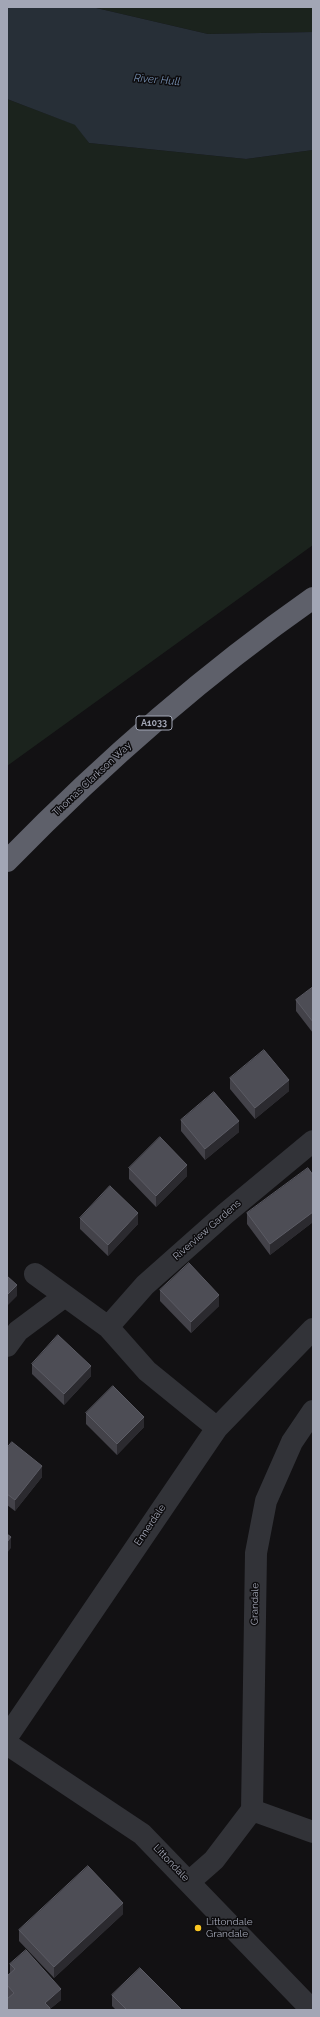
<!DOCTYPE html>
<style>
body{margin:0}
#map{position:relative;width:320px;height:2017px;overflow:hidden;background:#121113;font-family:Raleway,sans-serif}
canvas{display:block}
.frame{position:absolute;inset:0;border:8px solid #a2a6b5;pointer-events:none}
</style>
<div id="map">
<canvas width="320" height="2017"></canvas>
<div class="frame"></div>
</div>
<script>
const g = document.querySelector('canvas').getContext('2d');
g.lineJoin = 'round';
function paint(path, color) {
  g.fillStyle = color;
  g.fill(path, 'evenodd');
}
function strokePath(path, color, width, dash) {
  g.strokeStyle = color;
  g.lineWidth = width;
  g.lineCap = dash ? 'butt' : 'round';
  g.setLineDash(dash || []);
  g.stroke(path);
}
function drawText(font, color, halo, rows, align = 'center') {
  g.font = font + ' Raleway,sans-serif';
  g.lineWidth = 3;
  g.setLineDash([]);
  g.textBaseline = 'middle';
  g.strokeStyle = halo;
  g.fillStyle = color;
  for (const [text, x, y, turn = 0] of rows) {
    g.save();
    g.translate(x, y);
    g.rotate((+turn || 0) * Math.PI / 180);
    g.textAlign = isNaN(turn) ? turn : align;
    if (halo) g.strokeText(text, 0, 0);
    g.fillText(text, 0, 0);
    g.restore();
  }
}
paint(new Path2D(`
 M92 7H313V32L208 34Z
 M7 99 76 125 89 143 246 159 313 150V545L7 766Z`), '#1b231d');
paint(new Path2D(`
 M7 7H92L208 34 313 32V150L246 159 89 143 75 125 7 99Z`), '#272f37');
strokePath(new Path2D(`
 M35 1274 108 1327 147 1371 217 1428
 M108 1327 145 1285 225 1214 313 1141
 M7 1346 18 1331 65 1296
 M7 1737 217 1428 313 1329
 M7 1744 142 1834 312 2010
 M252 1810 313 1832
 M189 1882 214 1860 252 1810 256 1553 266 1501 292 1442 313 1411`), '#323338', 22);
strokePath(new Path2D(`
 M7 861C101 765 203 675 313 598`), '#5e606a', 22);
paint(new Path2D(`
 M313 987V1033L296 1011V1000Z
 M230 1078 289 1091 255 1119 230 1089Z
 M181 1120 239 1132 205 1160 181 1131Z
 M129 1168 187 1176 156 1207 129 1179Z
 M313 1175V1222L270 1255 247 1224V1213Z
 M80 1218 138 1224 108 1256 80 1229Z
 M160 1290 219 1306 191 1333 160 1301Z
 M32 1364 91 1376 64 1405 32 1374Z
 M86 1413 144 1427 117 1455 86 1424Z
 M7 1448 42 1477 15 1511 7 1505Z
 M123 1914 54 1978 19 1941V1930Z
 M10 1964 61 2000 50 2009V2010L8 1998 7 1996V1976L10 1973Z
 M112 1995 182 2010H116L112 2006Z`), '#434249');
paint(new Path2D(`
 M289 1080V1091L255 1119V1108Z
 M239 1121V1132L205 1160V1149Z
 M187 1165V1176L156 1207V1196Z
 M313 1212V1222L270 1255V1244Z
 M138 1213V1224L108 1256V1245Z
 M17 1285V1296L7 1306V1295Z
 M219 1295V1306L191 1333V1322Z
 M91 1366V1376L64 1405V1394Z
 M144 1417V1427L117 1455V1444Z
 M42 1466V1477L15 1511V1500Z
 M11 1537V1548L7 1553V1542Z
 M123 1903V1914L54 1978V1967Z
 M61 1989V2000L50 2009V2010H45V2003Z`), '#2b2a2f');
const building = new Path2D(`
 M313 987V1022L296 1000Z
 M264 1050 289 1080 255 1108 230 1078Z
 M214 1092 239 1121 205 1149 181 1120Z
 M160 1137 187 1165 156 1196 129 1168Z
 M308 1168 313 1175V1212L270 1244 247 1213Z
 M110 1186 138 1213 108 1245 80 1218Z
 M189 1263 219 1295 191 1322 160 1290Z
 M7 1276 17 1285 7 1295Z
 M58 1335 91 1366 64 1394 32 1364Z
 M113 1386 144 1417 117 1444 86 1413Z
 M12 1442 42 1466 15 1500 7 1494V1448Z
 M7 1534 11 1537 7 1542Z
 M88 1866 123 1903 54 1967 19 1930Z
 M26 1950 61 1989 45 2003 50 2008 49 2010H7V1999L14 1993 7 1985V1976L15 1969 10 1964Z
 M140 1968 182 2010H127L112 1995Z`);
paint(building, '#4d4d55');
strokePath(building, '#5b5b64', 1);
for (const [x, y, r, color] of [
 [198,1928,4,"#fbc721"]
]) {
  const dot = new Path2D();
  dot.arc(x, y, r, 0, 2 * Math.PI);
  g.fillStyle = color;
  g.fill(dot);
  strokePath(dot, '#0d0c0e', 1.5);
}
for (const [x, y, w] of [
 [154,723,36]
]) {
  const box = new Path2D();
  box.roundRect(x - w / 2, y - 7, w, 14, 3);
  g.fillStyle = '#0d0c0e';
  g.fill(box);
  strokePath(box, '#a2a6b5', 1);
}
drawText('bold 9px', '#a2a6b5', null, [
 ["A1033",154,723]
]);
drawText('10px', '#a2a6b5', '#0d0c0e', [
 ["Thomas Clarkson Way",92,779,-43],
 ["Riverview Gardens",207,1230,-41],
 ["Ennerdale",150,1525,-56],
 ["Grandale",255,1604,-89],
 ["Littondale",171,1863,46]
]);
drawText('10px', '#a2a6b5', '#0d0c0e', [
 ["Littondale",206,1922],
 ["Grandale",206,1934]
], 'left');
drawText('italic 11px', '#7690b2', '#0d0c0e', [
 ["River Hull",157,80,5]
]);
</script>
